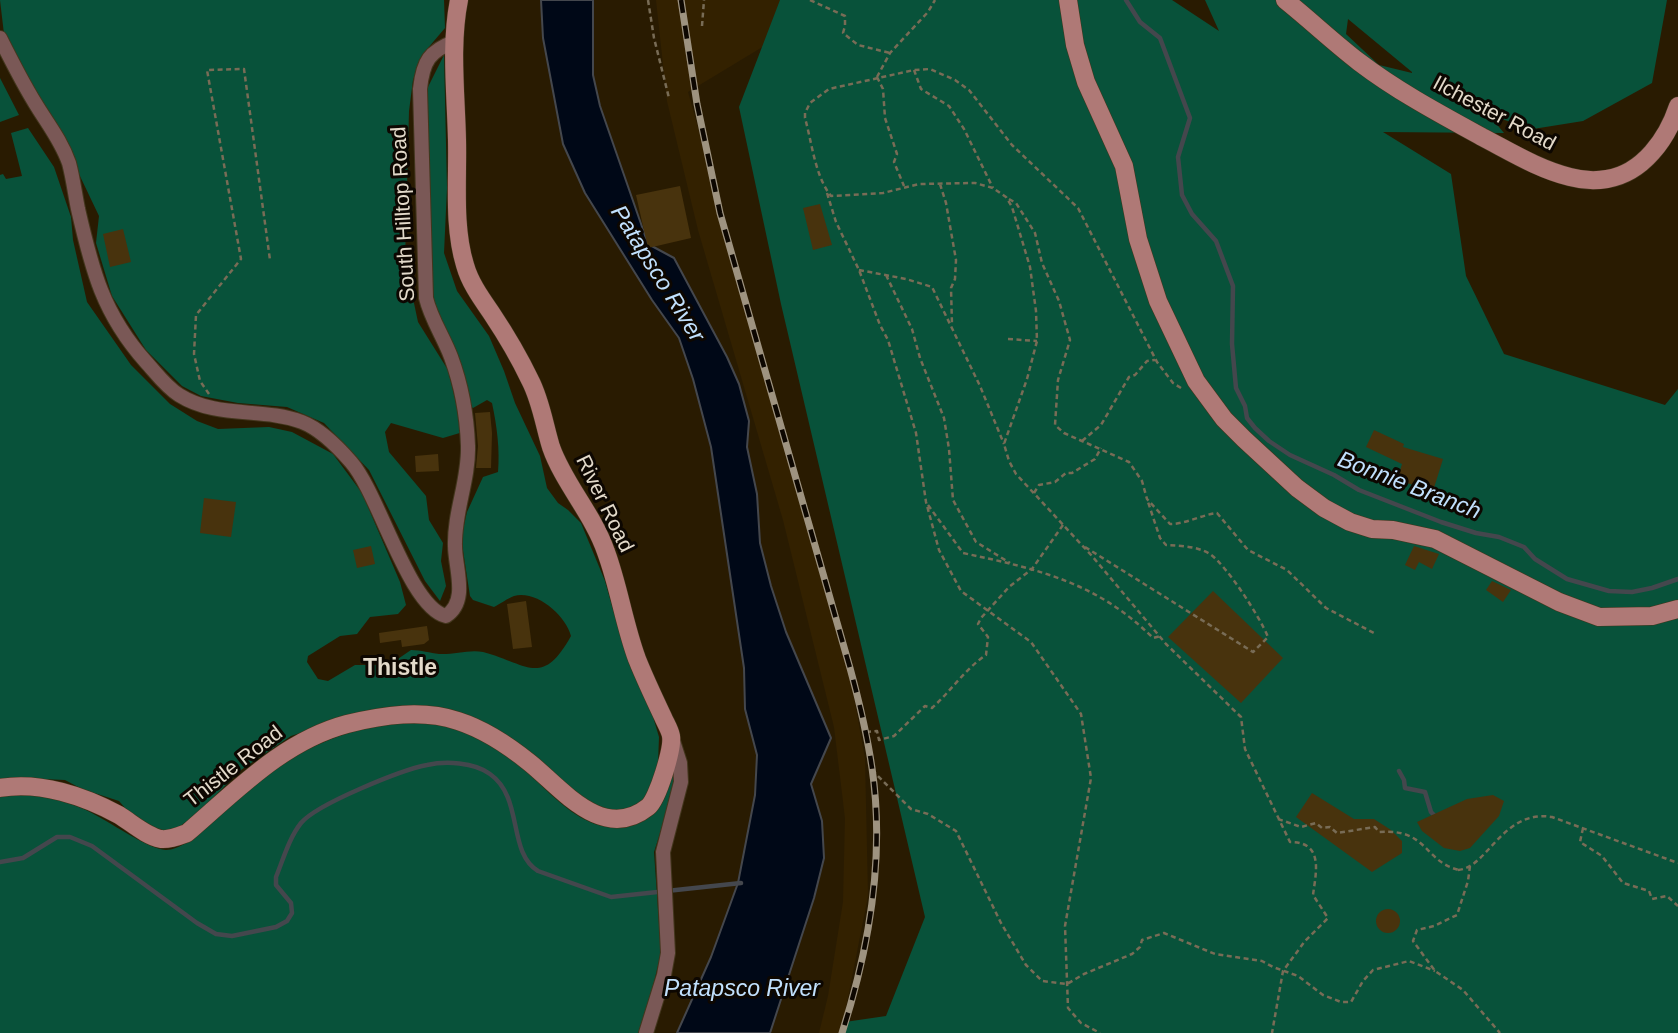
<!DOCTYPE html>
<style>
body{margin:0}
canvas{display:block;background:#291b01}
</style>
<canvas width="1678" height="1033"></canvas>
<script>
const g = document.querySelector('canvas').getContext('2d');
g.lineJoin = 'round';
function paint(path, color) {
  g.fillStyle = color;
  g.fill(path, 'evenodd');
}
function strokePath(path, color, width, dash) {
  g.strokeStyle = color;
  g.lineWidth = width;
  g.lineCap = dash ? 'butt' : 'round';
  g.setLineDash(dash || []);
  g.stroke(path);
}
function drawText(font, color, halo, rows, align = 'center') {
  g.font = font + ' Helvetica,sans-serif';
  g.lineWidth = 6;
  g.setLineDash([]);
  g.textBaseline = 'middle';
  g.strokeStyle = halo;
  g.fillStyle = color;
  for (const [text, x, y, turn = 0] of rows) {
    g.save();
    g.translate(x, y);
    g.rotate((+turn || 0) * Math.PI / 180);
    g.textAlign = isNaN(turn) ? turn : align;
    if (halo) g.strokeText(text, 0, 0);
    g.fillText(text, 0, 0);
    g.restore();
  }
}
paint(new Path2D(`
 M656 0H840L688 92 849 669 865 759 868 896 841 1033H819L828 996 843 902 845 818 834 727 783 520 698 230 667 101Z`), '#332100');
paint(new Path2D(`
 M0 0H444L445 28 422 55 413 80 409 111 405 261 418 322 448 370 463 432 443 438 391 423 385 432 389 452 426 496 429 520 443 543 441 561 446 586 440 601 425 581 369 470 324 423 287 407 238 403 201 396 182 386 146 350 112 296 96 243 99 216 59 132 40 102 4 34Z
 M780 0H1172L1219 31 1205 0H1667L1652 83 1583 121 1533 129 1489 115 1504 133 1383 132 1451 174 1466 276 1504 354 1665 405 1678 389V1033H841L845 1022 886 1016 925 917 781 304 739 107ZM1348 19 1412 72V73L1379 65 1346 34Z
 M444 55 447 188 444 253 457 291 489 336 504 371 515 403 540 456 547 488 558 503 568 510 581 523 605 581 621 638 651 710 659 737 658 763 651 789 640 803 631 808 615 811 597 809 448 710 327 724 291 736 241 770 201 810 178 828 159 832 126 809 119 801 82 789 65 780 42 779 40 795C57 800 75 804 90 812 108 821 148 849 166 850 192 850 233 801 253 784 297 747 378 713 436 724 459 728 483 740 504 753 543 779 578 840 632 825 663 816 666 797 673 769L676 783 654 852 661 953 647 1011 638 1033H0V175L3 174 6 179 22 176 11 133 28 128 54 167 71 217 73 240 87 302 131 365 170 404 197 421 218 429 269 427 292 432 333 454 362 493 400 582 406 605 398 614 370 617 357 634 340 636 308 656 307 662 318 679 328 681 355 665H389L411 650C421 650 430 653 439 654 453 655 470 649 483 652 528 664 542 688 571 636 566 616 537 590 514 596 508 598 500 604 494 607L473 600 470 596 462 544V534L467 512 483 477 498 472C500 450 497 426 492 403L487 400 473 408 469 405 461 364 432 303 430 282 427 89Z
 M0 78 19 115 0 122Z`), '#08523a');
const water = new Path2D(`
 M541 0H593V75L600 106 648 244 674 258 727 357 739 384 749 421 747 447 757 494 760 543 771 586 786 632 831 738 811 784 822 821 824 858 814 898 770 1033H677L711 957 738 883 755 795 757 755 745 709 744 668 711 447 693 379 679 338 652 300 585 193 563 144 543 38Z`);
paint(water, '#000817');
strokePath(water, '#44474d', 2);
strokePath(new Path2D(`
 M1126 0 1140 22 1160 38 1190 118 1178 157 1182 195 1192 214 1216 241 1233 286 1232 344 1236 388 1245 406 1247 418 1255 428 1269 441 1290 455 1334 475 1359 490 1441 522 1476 533 1499 537 1524 547 1535 559 1567 579 1609 591 1632 592 1652 588 1678 579
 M1399 771 1404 780 1405 788 1425 792 1431 812 1437 818
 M0 862 23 858 57 837H70L92 846 197 923 216 934 232 936 276 927 287 921 292 913 291 903 276 885V877C283 860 289 838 301 823 317 804 401 770 427 765 445 761 474 762 490 774 524 798 507 852 538 871L611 897 741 883`), '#44474d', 4.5);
paint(new Path2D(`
 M680 186 691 238 648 248 636 195Z
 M820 204 832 245 813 250 803 208Z
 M123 229 131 262 110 267 103 234Z
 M490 412 492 433 491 468H476L478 446 475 413Z
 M1374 430 1404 444 1403 447 1443 459 1433 491 1397 480 1402 464 1366 447Z
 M438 454 439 471 416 472 415 456Z
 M204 498 236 502 231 537 200 533Z
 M371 546 375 564 357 568 353 550Z
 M1414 546 1439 554 1432 569 1419 562 1415 570 1405 565Z
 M1492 581 1511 590 1503 602 1486 590Z
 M1213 591 1283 658 1241 703 1168 637Z
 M526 601 532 647 513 649 507 604Z
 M427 626 429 640 424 644 402 647 401 640 380 643 379 633Z
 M1312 793 1354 819H1374L1391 830 1402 841V853L1372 872 1296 817Z
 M1493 795 1504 801 1499 816 1470 848 1460 851 1444 848 1422 831 1417 822 1467 799Z
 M1376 921a12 12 0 1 1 24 0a12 12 0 1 1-24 0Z`), '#48330d');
const street = new Path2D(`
 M0 38C11 60 22 82 35 103 47 123 61 140 69 163 73 178 75 194 78 209 92 270 103 314 146 362 156 373 166 387 179 395 217 419 262 407 302 422 320 429 338 447 351 462 379 494 409 607 446 616 469 601 455 568 455 546 454 512 469 480 468 446 467 417 461 384 451 357 443 336 431 319 426 298L420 89C423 61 429 51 456 41
 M646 1033 664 975 668 953 663 852 681 782 680 763 672 738`);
const secondary = new Path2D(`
 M1068 0 1075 45 1086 82 1124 166 1138 239 1158 301 1196 381 1224 419 1244 439 1297 488 1324 508 1350 522 1372 529 1393 530 1435 539 1559 602 1599 617 1652 616 1678 609
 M1285 0C1310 20 1333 42 1359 62 1397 91 1440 114 1482 137 1511 152 1538 169 1570 177 1581 180 1595 181 1607 179 1643 173 1667 139 1678 106
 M0 788C40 781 84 796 119 815 132 823 146 836 161 839 170 840 179 836 187 833 236 791 283 741 347 724 383 715 423 709 458 721 483 729 509 746 530 763 561 788 603 843 648 807 658 799 673 748 671 736 670 730 665 722 663 717 654 698 645 679 637 659 624 624 619 587 606 552 593 514 564 484 551 447 544 424 541 401 530 380 519 357 506 335 492 314 481 298 470 283 465 265 453 226 458 180 457 140 456 94 450 45 459 0`);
strokePath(street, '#43361d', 16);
strokePath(secondary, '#43361d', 19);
strokePath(new Path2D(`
 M648 0 654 38 669 98
 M810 0 845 16V26L843 33 858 45 890 53
 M702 26 704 0
 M914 70 921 89 949 106 964 129 993 188
 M877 77 883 89 885 118 897 154 894 162 904 186
 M877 77 890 53 928 12 935 0
 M940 184 946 203 956 260 955 279 951 288 952 325
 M827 193 836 222 859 270 880 325 888 340 916 433 926 502 939 550 961 591 1031 642 1081 714 1091 778 1065 926 1068 1008 1081 1023 1100 1033
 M1009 199 1016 203 1035 233 1042 263 1059 301 1070 340 1058 380 1055 425 1064 433 1129 462 1142 481 1147 499 1170 524C1186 524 1201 515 1217 513L1248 550 1287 570 1326 608 1374 633
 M859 270 906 279 932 287 980 386 1004 444
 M886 275 912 329 920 358 944 418 949 449 953 500 976 542 1010 563
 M1008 339 1037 341
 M1181 388 1173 383 1157 362 1078 208 1012 145 969 90 955 80 930 69 914 70 829 89 810 103 805 113V118C812 143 815 176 831 196L883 193 919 184 975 183 993 188 1006 197 1012 207 1030 267 1036 311 1037 341 1027 379 1004 444 1009 461 1016 474 1092 556 1166 644 1241 717 1245 749 1290 842C1324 842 1316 872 1313 895L1328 918 1305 941 1283 971 1272 1033
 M209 394 200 381 194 354 196 315 241 259 207 70 244 69 270 260
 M1082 441 1101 425 1129 377 1135 375 1147 361 1155 360
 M1034 493 1039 485 1055 482 1066 473H1072L1095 459 1101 448
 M928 505 963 553C1037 569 1097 582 1153 638L1161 636
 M1085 547 1253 652 1268 637C1260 617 1227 566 1210 554 1197 546 1180 546 1166 545L1160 538 1148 502
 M866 732 877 731 879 740 894 736 925 706 932 708C951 691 965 669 986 655L988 637 978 624 981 618 1009 587 1032 569 1063 525
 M872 770 911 809 928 814 956 831 1001 923 1026 965 1042 981 1067 984 1084 974 1132 954 1140 947 1142 940 1164 933 1215 954 1262 961 1273 967 1298 976 1323 995 1341 1002H1351L1363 981 1373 970 1409 961 1435 971
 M1278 819 1301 827 1316 823 1322 828 1330 827 1337 833 1375 827 1379 832C1428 828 1424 862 1459 870
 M1583 828 1580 842 1602 856 1623 883 1649 891 1652 899 1667 896 1678 906
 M1470 866 1468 881 1457 915 1434 926 1417 930 1413 941 1435 971 1463 990 1500 1033
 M1458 870C1488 868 1502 809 1552 817L1678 863`), '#786c56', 2.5, [5, 3.5]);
strokePath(street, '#7a5856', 14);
strokePath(secondary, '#af7976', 18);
const rail = new Path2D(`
 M681 0 697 104 720 213 850 668C859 701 867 734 872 768 885 856 869 949 842 1033`);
strokePath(rail, '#9e9380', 7);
strokePath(rail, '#0d0701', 4.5, [13]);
drawText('21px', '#e3daca', '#0d0701', [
 ["Ilchester Road",1494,114,28],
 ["South Hilltop Road",404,214,-93],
 ["River Road",604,504,64],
 ["Thistle Road",234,767,-38]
]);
drawText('italic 23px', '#c1e0fd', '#0d0701', [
 ["Patapsco River",657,274,58],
 ["Bonnie Branch",1409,486,21],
 ["Patapsco River",742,990]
]);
drawText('bold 23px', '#e3daca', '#0d0701', [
 ["Thistle",400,669]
]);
</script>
